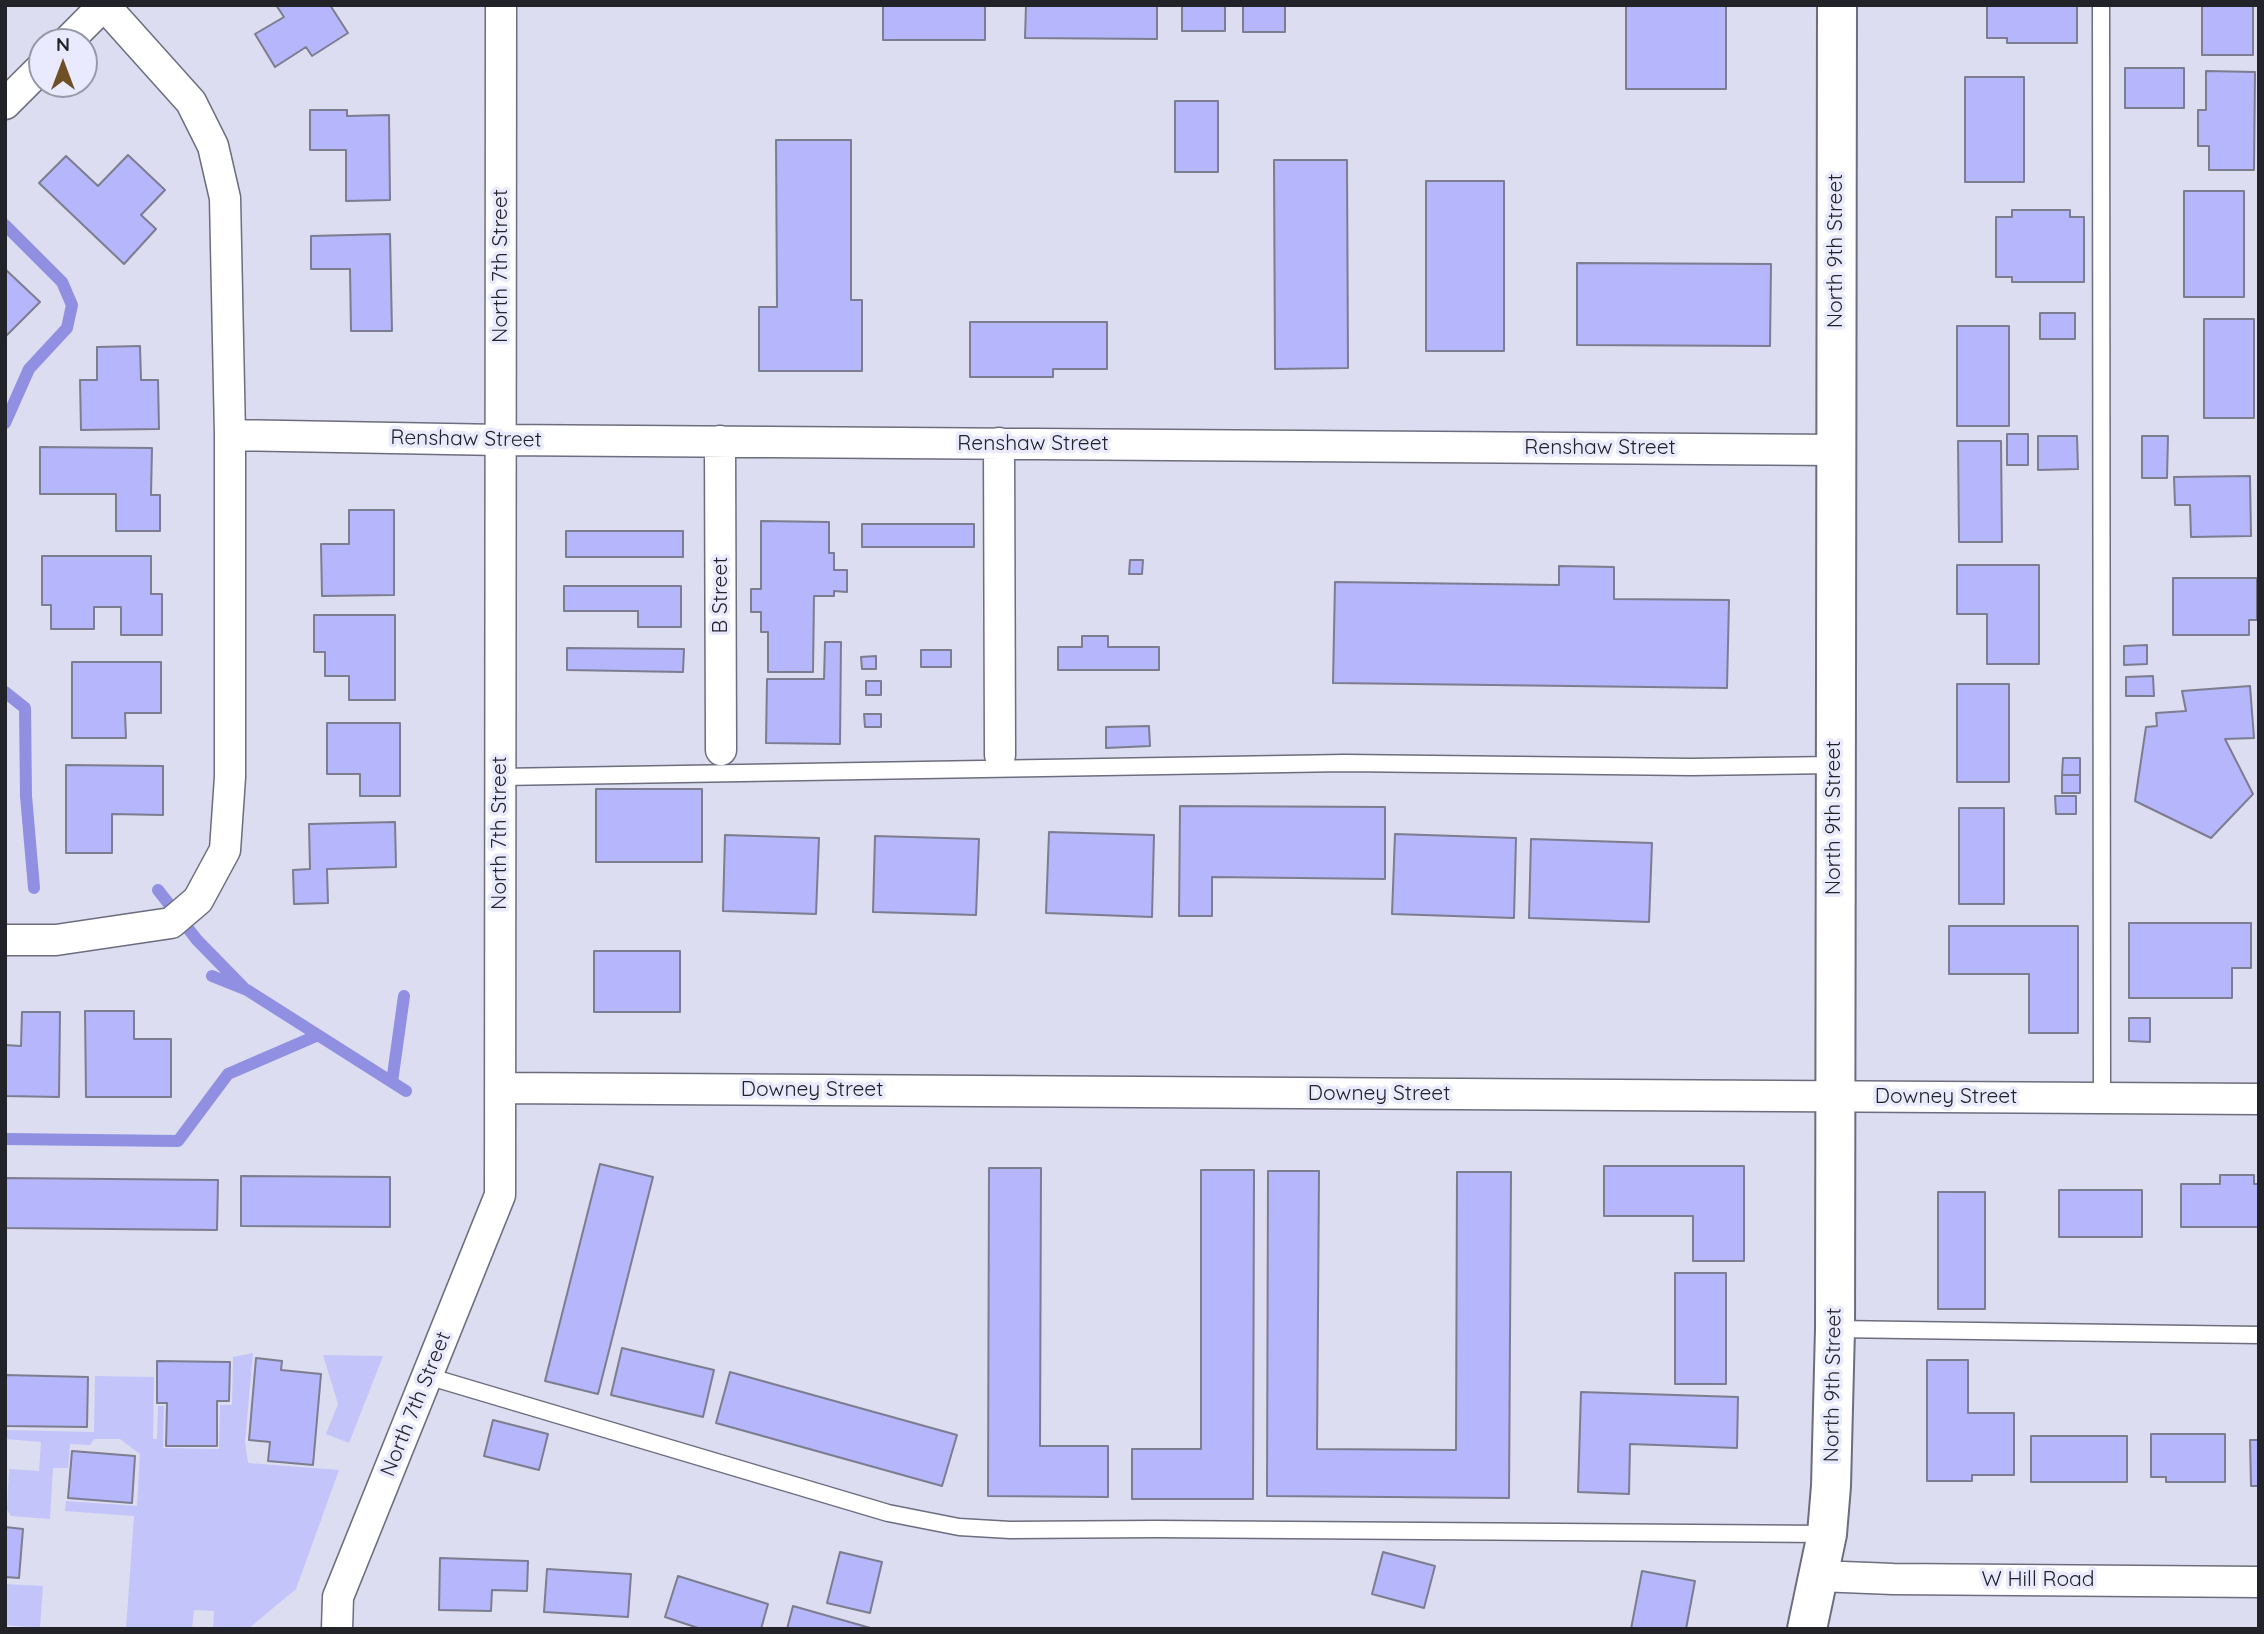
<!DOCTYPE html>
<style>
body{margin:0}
#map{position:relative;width:2264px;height:1634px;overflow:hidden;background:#dcddf0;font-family:Quicksand,sans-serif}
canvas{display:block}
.frame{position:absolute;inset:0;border:7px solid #222229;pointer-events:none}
.north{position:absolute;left:28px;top:28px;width:70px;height:70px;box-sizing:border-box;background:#e9eafd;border:2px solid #999aa8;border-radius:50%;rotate:0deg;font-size:19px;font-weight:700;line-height:28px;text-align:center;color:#222229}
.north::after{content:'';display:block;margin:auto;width:24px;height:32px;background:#6f5025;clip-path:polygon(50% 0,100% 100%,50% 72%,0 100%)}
</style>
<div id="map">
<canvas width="2264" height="1634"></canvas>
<div class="frame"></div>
<div class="north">N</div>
</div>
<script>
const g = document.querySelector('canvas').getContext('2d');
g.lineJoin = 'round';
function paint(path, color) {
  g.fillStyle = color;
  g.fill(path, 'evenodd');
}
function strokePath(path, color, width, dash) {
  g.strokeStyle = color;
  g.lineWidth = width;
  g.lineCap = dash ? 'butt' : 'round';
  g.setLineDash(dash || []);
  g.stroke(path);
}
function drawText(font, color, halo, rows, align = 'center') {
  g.font = font + ' Quicksand,sans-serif';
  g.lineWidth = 7;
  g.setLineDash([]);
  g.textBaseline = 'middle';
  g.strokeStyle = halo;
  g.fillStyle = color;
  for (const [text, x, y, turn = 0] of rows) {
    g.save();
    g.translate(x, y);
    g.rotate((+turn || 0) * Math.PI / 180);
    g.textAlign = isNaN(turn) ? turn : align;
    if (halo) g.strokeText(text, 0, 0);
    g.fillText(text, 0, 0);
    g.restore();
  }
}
paint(new Path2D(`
 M253 1353 245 1442 248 1463 339 1470 296 1589 248 1629H213L214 1611 194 1610 192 1629H126L134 1516 65 1511 66 1501 137 1506 140 1454 120 1439H94L90 1445 70 1444 68 1468H53L50 1519 11 1516 7 1510 9 1469 39 1471 41 1442 5 1439V1430L94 1432 95 1376 154 1377 153 1439H157L158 1406H164L163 1448 219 1449 220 1405H232L233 1357Z
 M323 1355 383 1356 349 1443 326 1434 338 1404Z
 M5 1584 43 1586 40 1628 5 1625Z`), '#c3c4f9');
strokePath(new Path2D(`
 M5 225 62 282 72 305 67 328 29 369 5 423
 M5 692 25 708 26 796 34 888
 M158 890 197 940 243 987
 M212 976 247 990 406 1091
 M392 1082 404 996
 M5 1139 178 1141 228 1074 316 1036`), '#908fe2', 12);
const building = new Path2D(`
 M276 5H330L348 33 312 56 306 47 275 67 255 34 284 17Z
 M883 5H985V40H883Z
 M1026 5H1157V39L1025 38Z
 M1182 5H1225V31H1182Z
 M1243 5H1285V32H1243Z
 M1626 5H1726V89H1626Z
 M1987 5H2077V43H2007V38H1987Z
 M2202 5H2253V55H2202Z
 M2125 68H2184V108H2125Z
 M2206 71 2255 72 2254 170H2209V146H2198V110H2206Z
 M1965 77H2024V182H1965Z
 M1175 101H1218V172H1175Z
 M310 110H347V116L389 115 390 200 346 201V150H310Z
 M776 140H851V300H862V371H759V307H777Z
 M128 155 165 190 141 215 156 229 124 264 39 183 66 156 98 186Z
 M1274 160H1347L1348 368 1275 369Z
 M1426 181H1504V351H1426Z
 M2184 191H2244V297H2184Z
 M2012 210H2070V217H2084V282H2012V277H1996V217H2012Z
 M390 234 392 331H351L350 269H311V236Z
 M1577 263 1771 264 1770 346 1577 345Z
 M5 269 40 302 5 337Z
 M2040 313H2075V339H2040Z
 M2204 319H2254V418H2204Z
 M970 322H1107V369H1053V377H970Z
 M1957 326H2009V426H1957Z
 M140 346 141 380H158L159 429 81 430 80 380H97V347Z
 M2007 434H2028V465H2007Z
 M2038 436H2077L2078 469 2038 470Z
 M2142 436H2168L2167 478H2142Z
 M1958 441H2001L2002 542H1959Z
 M40 447 152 448 151 495H160V531H116V494H40Z
 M2250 476 2251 536 2191 537 2190 505H2175L2174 477Z
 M349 510H394V595L322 596 321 544H349Z
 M761 521 829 522V553H834V570H847V592L834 591V596H814L813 672H768V632H761V612H751V589H761Z
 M862 524H974V547H862Z
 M566 531H683V557H566Z
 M42 556H151V594H162V635H121V607H94V629H51V605H42Z
 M1130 560H1143L1142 574H1129Z
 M1957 565H2039V664H1987V614H1957Z
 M1559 566 1614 567V599L1729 600 1727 688 1333 683 1335 582 1559 585Z
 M2173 578H2257V620H2249V635H2173Z
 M564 586H681V627H638V611H564Z
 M314 615H395V700H349V676H325V652H314Z
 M1082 636H1108V647H1159V670H1058V647H1082Z
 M825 642H841L840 744 766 743 767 679H824Z
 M2147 645V664L2124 665V646Z
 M567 648 684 649 683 672 567 670Z
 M921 650H951V667H921Z
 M876 656V669H862L861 657Z
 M72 662H161V713H125L126 738H72Z
 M2153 676 2154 696H2126V677Z
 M866 681H881V695H866Z
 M1957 684H2009V782H1957Z
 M2250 686 2254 738 2225 739 2253 794 2211 838 2135 801 2146 727 2157 726 2156 713 2186 711 2182 691Z
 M864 714H881V727H865Z
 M327 723H400V796H360V774H327Z
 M1149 726 1150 746 1106 748V727Z
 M2063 758H2080V775H2062Z
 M66 765 163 766V815L112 814V853H66Z
 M2062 775H2080V793H2062Z
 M596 789H702V862H596Z
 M2055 796H2076V814H2056Z
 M1180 806 1385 807V879L1212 877V916H1179Z
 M1959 808H2004V904H1959Z
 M395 822 396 867 327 869 328 903 294 904 293 870 310 869 309 824Z
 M1049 832 1154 835 1152 917 1046 913Z
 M1395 834 1516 838 1514 918 1392 914Z
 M725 835 819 838 816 914 723 911Z
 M875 836 979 839 976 915 873 912Z
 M1531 839 1652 843 1649 922 1529 918Z
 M2129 923H2251V968H2232V998H2129Z
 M1949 926H2078V1033H2029V974H1949Z
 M594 951H680V1012H594Z
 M85 1011H134V1039H171V1097H86Z
 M22 1012H60L59 1097 5 1096V1045L21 1046Z
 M2129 1018H2150V1042L2129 1041Z
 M600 1164 653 1177 598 1394 545 1381Z
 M1604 1166H1744V1261H1693V1216H1604Z
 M989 1168H1041L1040 1446H1108V1497L988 1496Z
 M1201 1170H1254L1253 1499H1132V1449H1201Z
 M1268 1171H1319L1317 1449 1456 1450 1457 1172H1511L1509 1498 1267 1496Z
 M2220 1175H2254V1184H2259V1227H2181V1184H2220Z
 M241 1176 390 1177V1227L241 1226Z
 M5 1178 218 1180 217 1230 5 1228Z
 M2059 1190H2142V1237H2059Z
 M1938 1192H1985V1309H1938Z
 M1675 1273H1726V1384H1675Z
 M622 1348 714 1370 703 1417 611 1395Z
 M256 1358 282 1361 281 1370 321 1374 313 1465 268 1461 270 1442 249 1440Z
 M1927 1360H1968V1413H2014V1475H1972V1481H1927Z
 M157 1361 230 1362 229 1401H217V1446H166L167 1403H157Z
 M730 1372 957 1435 942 1486 716 1423Z
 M5 1375 88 1377 87 1427 5 1426Z
 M1581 1392 1738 1397 1737 1448 1630 1444 1629 1494 1578 1492Z
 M493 1420 548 1434 539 1470 484 1456Z
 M2151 1434H2225V1482H2166V1477H2151Z
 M2031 1436H2127V1482H2031Z
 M2250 1440H2259V1486H2251Z
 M72 1451 135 1456 132 1503 68 1498Z
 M5 1527 23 1529 19 1578 5 1577Z
 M840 1552 882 1562 870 1613 827 1603Z
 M1383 1552 1435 1566 1424 1608 1372 1594Z
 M440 1558 528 1561 527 1591 492 1590 491 1611 439 1610Z
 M547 1569 631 1574 628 1617 544 1612Z
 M1642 1571 1695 1581 1686 1629H1631Z
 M678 1576 768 1604 761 1629H701L665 1617Z
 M793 1606 874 1629H787Z`);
paint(building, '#b5b6fb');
strokePath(building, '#7c7d8e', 2);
const lane = new Path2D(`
 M2101 5 2102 1098
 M500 777 1345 763 1692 767 1834 765
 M1835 1329 2259 1335
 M427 1376 888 1513 959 1527 1010 1530 1156 1529 1827 1534`);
const street = new Path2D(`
 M67 42 104 5
 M5 104 42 67
 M230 435 501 440 1836 450
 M720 441 721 750
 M999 443 1000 755
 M5 940H56L171 923 198 900 225 850 230 777V435L225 198 213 146 191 102 104 5
 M500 1088 2259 1099
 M1818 1576 1893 1579 2259 1582
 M337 1629 338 1597 500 1195 501 5`);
const secondary = new Path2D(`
 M1807 1629 1827 1534 1831 1486 1835 1329 1837 5`);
strokePath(lane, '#6c6d7e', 19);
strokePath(street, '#6c6d7e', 33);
strokePath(secondary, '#6c6d7e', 42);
strokePath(lane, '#fff', 16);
strokePath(street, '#fff', 30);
strokePath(secondary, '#fff', 38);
drawText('21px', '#222229', '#e9eafd', [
 ["North 9th Street",1836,251,-90],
 ["North 7th Street",501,266,-90],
 ["Renshaw Street",466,439,1],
 ["Renshaw Street",1033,444],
 ["Renshaw Street",1600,448],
 ["B Street",721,595,-90],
 ["North 9th Street",1834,818,-90],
 ["North 7th Street",500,833,-90],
 ["Downey Street",812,1090],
 ["Downey Street",1379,1094],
 ["Downey Street",1946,1097],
 ["North 9th Street",1833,1385,-89],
 ["North 7th Street",416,1404,-68],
 ["W Hill Road",2038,1580]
]);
</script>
